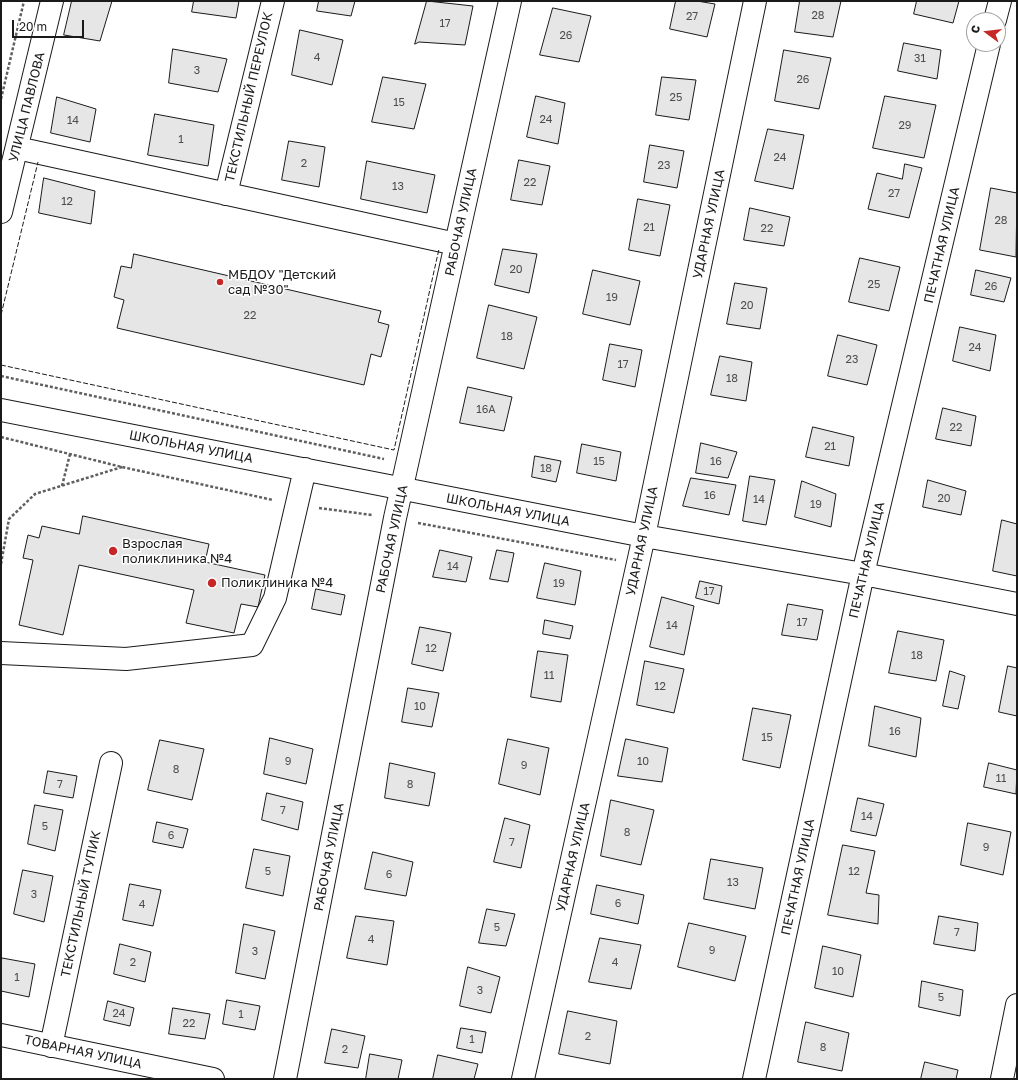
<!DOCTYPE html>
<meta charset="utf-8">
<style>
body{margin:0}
#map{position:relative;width:1018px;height:1080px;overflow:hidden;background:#fff;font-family:"Golos Text",sans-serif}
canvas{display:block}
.frame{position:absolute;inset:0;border:2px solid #1a1a1a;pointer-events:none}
.north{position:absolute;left:966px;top:12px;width:40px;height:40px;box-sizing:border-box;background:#fff;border:1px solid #a3a3a3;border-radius:50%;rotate:285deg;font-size:11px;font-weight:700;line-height:16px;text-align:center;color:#1a1a1a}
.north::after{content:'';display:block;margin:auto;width:14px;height:18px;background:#c62828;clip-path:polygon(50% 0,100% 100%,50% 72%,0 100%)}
.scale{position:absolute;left:12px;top:20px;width:72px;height:18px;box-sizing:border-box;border:2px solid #1a1a1a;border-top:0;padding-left:5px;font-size:12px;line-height:14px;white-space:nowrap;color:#1a1a1a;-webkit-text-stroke:3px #fff;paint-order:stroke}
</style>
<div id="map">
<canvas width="1018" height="1080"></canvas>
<div class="frame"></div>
<div class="north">С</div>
<div class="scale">20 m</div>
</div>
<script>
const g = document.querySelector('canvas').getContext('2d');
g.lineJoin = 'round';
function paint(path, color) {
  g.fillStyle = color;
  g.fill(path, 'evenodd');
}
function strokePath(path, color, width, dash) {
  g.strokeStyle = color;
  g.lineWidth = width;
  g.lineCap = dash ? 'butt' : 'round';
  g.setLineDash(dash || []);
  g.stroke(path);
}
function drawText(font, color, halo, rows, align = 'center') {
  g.font = font + ' "Golos Text",sans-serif';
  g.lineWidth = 3;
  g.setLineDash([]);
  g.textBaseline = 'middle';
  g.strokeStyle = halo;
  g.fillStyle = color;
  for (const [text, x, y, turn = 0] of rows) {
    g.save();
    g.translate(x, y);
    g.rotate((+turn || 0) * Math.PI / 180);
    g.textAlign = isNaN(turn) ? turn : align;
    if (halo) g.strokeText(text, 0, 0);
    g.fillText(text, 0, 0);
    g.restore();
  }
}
const building = new Path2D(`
 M72 1H112L100 41 64 35Z
 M194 1H239L236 18 192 12Z
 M319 1H355L351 16 317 11Z
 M427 1 473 6 465 45 419 42 415 44Z
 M676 1H697L715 4 707 37 670 29Z
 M800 1H841L833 37 795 32Z
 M917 1H959L953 23 914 14Z
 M553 8 591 16 579 62 540 55Z
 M300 30 343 40 332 85 292 75Z
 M904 43 941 50 937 79 898 71Z
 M173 49 227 59 218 92 169 83Z
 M784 50 831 58 819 109 775 101Z
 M383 77 426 84 414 129 372 122Z
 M662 77 696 80 689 120 656 115Z
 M536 96 565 103 558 144 527 137Z
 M885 96 936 105 924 158 873 148Z
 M57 97 96 109 90 142 51 133Z
 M155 114 214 125 208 166 148 155Z
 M768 129 804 135 793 189 755 181Z
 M289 141 325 147 319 187 282 180Z
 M650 145 684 151 677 188 644 182Z
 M519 160 550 166 542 205 511 200Z
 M367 161 435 175 427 213 361 199Z
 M905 164 922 168 909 218 868 209 877 173 902 179Z
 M44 178 95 191 91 224 39 213Z
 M991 188 1017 193 1016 257 980 250Z
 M638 199 670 205 660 256 629 250Z
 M750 208 790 217 784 246 744 240Z
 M503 249 537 254 529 293 495 285Z
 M134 254 381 311 378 322 389 325 381 357 371 354 364 385 117 328 124 300 114 297 121 266 131 268Z
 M860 258 900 267 889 311 849 302Z
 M593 270 640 281 630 325 583 314Z
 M976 270 1011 278 1004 302 971 295Z
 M735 283 767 288 760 329 727 324Z
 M489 305 537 317 524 369 477 358Z
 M960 327 996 335 990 371 953 361Z
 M838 335 877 345 867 385 828 376Z
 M610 344 642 350 635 387 603 380Z
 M720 356 752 362 746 401 711 395Z
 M468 387 512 397 504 431 460 423Z
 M943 408 976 416 971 446 936 439Z
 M813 427 854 437 849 466 806 457Z
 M701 443 737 452 728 478 696 473Z
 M582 444 621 452 616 481 577 473Z
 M535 456 561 461 556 482 532 477Z
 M750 476 775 480 766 525 743 521Z
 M691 478 736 485 729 515 683 506Z
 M928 480 966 491 961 515 923 507Z
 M802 481 836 494 831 527 795 517Z
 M83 516 209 544 205 562 265 575 258 607 241 604 234 633 186 623 194 590 79 565 63 635 19 625 33 560 23 558 28 535 39 538 42 526 79 534Z
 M1002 520 1017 524V576L993 571Z
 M440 550 472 557 466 582 433 577Z
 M497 550 514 553 508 582 490 579Z
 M545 563 581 571 575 605 537 598Z
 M700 581 722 586 719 604 696 598Z
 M316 589 345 595 341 615 312 609Z
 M662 597 694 606 684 655 650 647Z
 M788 604 823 610 817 640 782 635Z
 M545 620 573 626 570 639 543 634Z
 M420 627 451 633 443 671 412 664Z
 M898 631 944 640 936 681 889 673Z
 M538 651 568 655 561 702 531 697Z
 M645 661 684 669 674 713 637 705Z
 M1008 666 1017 668V716L999 712Z
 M950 671 965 676 958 709 943 706Z
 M408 688 439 693 432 727 402 722Z
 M875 706 921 718 916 757 869 746Z
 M753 708 791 715 780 768 743 760Z
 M270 738 313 749 306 784 264 774Z
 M508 739 549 748 540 795 499 784Z
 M626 739 668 748 662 782 618 776Z
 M160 740 204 749 192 800 148 790Z
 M390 763 435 773 429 806 385 798Z
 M989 763 1017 770 1016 794 984 787Z
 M48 771 77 776 73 798 44 793Z
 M267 793 303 802 298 830 262 820Z
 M858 798 884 804 876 836 851 831Z
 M611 800 654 810 641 865 601 856Z
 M35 805 63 810 55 851 28 844Z
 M505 818 530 825 521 868 494 862Z
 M157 822 188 829 183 848 153 842Z
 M968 823 1011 832 1003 875 961 865Z
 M843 845 875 851 866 893 879 895 878 924 828 915Z
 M254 849 290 856 283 896 246 888Z
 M373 852 413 862 406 896 365 889Z
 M711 859 763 868 755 909 704 899Z
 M23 870 53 876 44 922 14 914Z
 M130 884 161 890 153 926 123 920Z
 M597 885 644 895 638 924 591 914Z
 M487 909 515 914 506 946 479 943Z
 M356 916 394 921 387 965 347 958Z
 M939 916 978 923 975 951 934 944Z
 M689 923 746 936 735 981 678 967Z
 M244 924 275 931 265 979 236 973Z
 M600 938 641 945 631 989 589 982Z
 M120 944 151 952 145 982 114 974Z
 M823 946 861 955 853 997 815 988Z
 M2 958 35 964 29 997 1 991Z
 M468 967 500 977 491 1013 460 1006Z
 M922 981 963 990 960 1016 919 1007Z
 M227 1000 260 1006 255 1030 223 1024Z
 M108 1001 134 1008 130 1026 104 1020Z
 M173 1008 210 1014 205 1039 169 1034Z
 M568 1011 617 1021 610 1064 559 1054Z
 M806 1022 849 1033 842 1071 798 1062Z
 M461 1028 486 1032 482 1053 457 1048Z
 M332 1029 365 1036 358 1068 325 1063Z
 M370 1054 402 1060 398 1079H366Z
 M438 1055 478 1064 474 1079H433Z
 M925 1062 958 1070 956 1079H921Z`);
paint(building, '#e6e6e6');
strokePath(building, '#1a1a1a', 1);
const minor = new Path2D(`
 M995 20 1000 1
 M17 148 456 244
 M226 194 273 1
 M1 212 52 1
 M1 410 644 536 863 574 1017 604
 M1 653 126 659 252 645 275 598 305 469
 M1 1035 213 1079
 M51 1046 111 763
 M285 1079 395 518 510 1
 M523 1079 644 536 755 1
 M754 1079 863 574 989 44
 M1002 1079 1017 1005`);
strokePath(minor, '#1a1a1a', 24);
strokePath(new Path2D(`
 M1 99 24 1
 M1 376 384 459
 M1 437 122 467 273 500
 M62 486 70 454
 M319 508 372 515
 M418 523 616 560
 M1 564 9 519 35 494 122 467`), '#5f5f5f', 2.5, [3, 2]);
strokePath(minor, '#fff', 22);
strokePath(new Path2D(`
 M1 315 38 162
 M1 365 394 450 439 249`), '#1a1a1a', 1, [5, 2]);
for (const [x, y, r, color] of [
 [220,282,4,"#c62828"],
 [113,551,5,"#c62828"],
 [212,583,5,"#c62828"]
]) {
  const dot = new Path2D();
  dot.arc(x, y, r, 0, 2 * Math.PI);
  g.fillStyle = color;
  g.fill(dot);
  strokePath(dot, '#fff', 1.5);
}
drawText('11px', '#4d4d4d', null, [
 ["28",818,16],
 ["27",692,17],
 ["17",445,24],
 ["26",566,36],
 ["4",317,58],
 ["31",920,59],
 ["3",197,71],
 ["26",803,80],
 ["25",676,98],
 ["15",399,103],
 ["24",546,120],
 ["14",73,121],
 ["29",905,126],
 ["1",181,140],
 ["24",780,158],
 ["2",304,164],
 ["23",664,166],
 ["22",530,183],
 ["13",398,187],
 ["27",894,194],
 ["12",67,202],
 ["28",1001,221],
 ["21",649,228],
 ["22",767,229],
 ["20",516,270],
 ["25",874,285],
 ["26",991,287],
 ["19",612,298],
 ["20",747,306],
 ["22",250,316],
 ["18",507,337],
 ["24",975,348],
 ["23",852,360],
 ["17",623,365],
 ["18",732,379],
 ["16А",486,410],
 ["22",956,428],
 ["21",830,447],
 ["15",599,462],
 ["16",716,462],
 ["18",546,469],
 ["16",710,496],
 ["20",944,499],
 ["14",759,500],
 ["19",816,505],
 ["14",453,567],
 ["19",559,584],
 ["17",709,592],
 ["17",802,623],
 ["14",672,626],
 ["12",431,649],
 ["18",917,656],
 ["11",549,676],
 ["12",660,687],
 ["10",420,707],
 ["16",895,732],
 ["15",767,738],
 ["9",288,762],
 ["10",643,762],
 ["9",524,766],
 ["8",176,770],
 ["11",1001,779],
 ["7",60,785],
 ["8",410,785],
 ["7",283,811],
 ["14",867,817],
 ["5",45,827],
 ["8",627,833],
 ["6",171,836],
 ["7",512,843],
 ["9",986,848],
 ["5",268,872],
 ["12",854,872],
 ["6",389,875],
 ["13",733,883],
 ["3",34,895],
 ["6",618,904],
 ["4",142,905],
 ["5",497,928],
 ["7",957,933],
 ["4",371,940],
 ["9",712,951],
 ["3",255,952],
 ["2",133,963],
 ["4",615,963],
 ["10",838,972],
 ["1",17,978],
 ["3",480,991],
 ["5",941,998],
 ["24",119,1014],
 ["1",241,1015],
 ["22",189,1024],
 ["2",588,1037],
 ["1",472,1040],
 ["8",823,1048],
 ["2",345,1050]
]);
drawText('13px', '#1a1a1a', '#fff', [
 ["ТЕКСТИЛЬНЫЙ ПЕРЕУЛОК",249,97,-77],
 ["УЛИЦА ПАВЛОВА",27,107,-76],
 ["РАБОЧАЯ УЛИЦА",461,222,-78],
 ["УДАРНАЯ УЛИЦА",709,224,-78],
 ["ПЕЧАТНАЯ УЛИЦА",942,245,-77],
 ["ШКОЛЬНАЯ УЛИЦА",191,447,11],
 ["ШКОЛЬНАЯ УЛИЦА",508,510,11],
 ["РАБОЧАЯ УЛИЦА",392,539,-78],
 ["УДАРНАЯ УЛИЦА",642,541,-78],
 ["ПЕЧАТНАЯ УЛИЦА",867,560,-77],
 ["РАБОЧАЯ УЛИЦА",329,857,-79],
 ["УДАРНАЯ УЛИЦА",573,857,-77],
 ["ПЕЧАТНАЯ УЛИЦА",798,877,-78],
 ["ТЕКСТИЛЬНЫЙ ТУПИК",81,904,-78],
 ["ТОВАРНАЯ УЛИЦА",83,1052,12]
]);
drawText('13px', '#1a1a1a', '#fff', [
 ["МБДОУ \"Детский",228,275],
 ["сад №30\"",228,290],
 ["Взрослая",122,544],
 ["поликлиника №4",122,559],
 ["Поликлиника №4",221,583]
], 'left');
</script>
